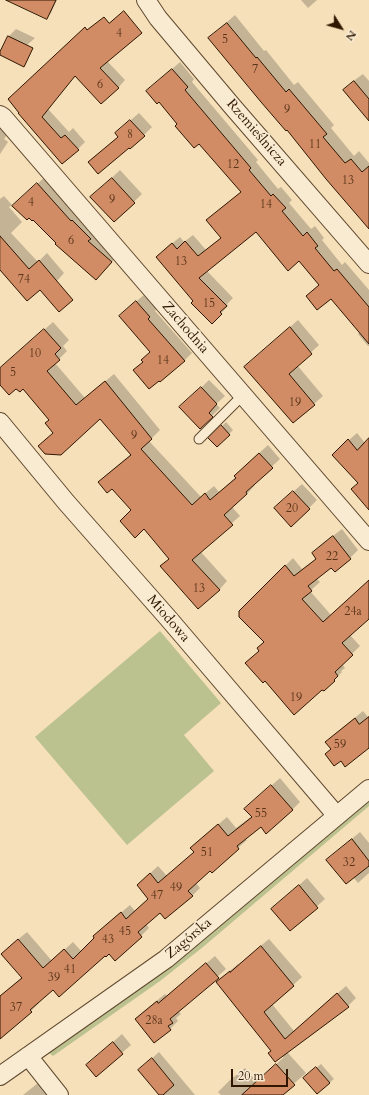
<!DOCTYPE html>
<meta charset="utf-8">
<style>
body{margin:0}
#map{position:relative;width:369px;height:1095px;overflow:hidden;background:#f5e0b9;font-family:Cardo,serif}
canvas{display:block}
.north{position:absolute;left:321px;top:8px;width:40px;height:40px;-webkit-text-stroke:3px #f8ebd2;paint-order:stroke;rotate:127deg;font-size:11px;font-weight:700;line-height:16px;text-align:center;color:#2f1600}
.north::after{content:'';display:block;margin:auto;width:14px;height:18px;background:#2f1600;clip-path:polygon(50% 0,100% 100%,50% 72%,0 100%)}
.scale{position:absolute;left:231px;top:1069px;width:57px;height:18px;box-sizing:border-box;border:2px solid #2f1600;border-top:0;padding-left:5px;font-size:12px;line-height:14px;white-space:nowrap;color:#2f1600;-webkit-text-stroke:3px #f8ebd2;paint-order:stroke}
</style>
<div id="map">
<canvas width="369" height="1095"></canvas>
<div class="north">N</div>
<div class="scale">20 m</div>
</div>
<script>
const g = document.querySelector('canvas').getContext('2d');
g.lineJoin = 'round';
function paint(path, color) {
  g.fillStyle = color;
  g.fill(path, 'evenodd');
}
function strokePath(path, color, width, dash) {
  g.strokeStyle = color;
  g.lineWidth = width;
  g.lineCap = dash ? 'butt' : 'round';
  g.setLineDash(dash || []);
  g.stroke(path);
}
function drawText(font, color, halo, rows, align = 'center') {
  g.font = font + ' Cardo,serif';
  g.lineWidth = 3.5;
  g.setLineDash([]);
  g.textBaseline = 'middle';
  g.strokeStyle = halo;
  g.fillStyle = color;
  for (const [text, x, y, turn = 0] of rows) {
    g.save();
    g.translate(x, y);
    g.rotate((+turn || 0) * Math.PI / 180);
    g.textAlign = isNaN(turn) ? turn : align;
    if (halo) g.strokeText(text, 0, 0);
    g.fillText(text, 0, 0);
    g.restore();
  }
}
paint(new Path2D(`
 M160 631 221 703 184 735 214 771 127 845 35 737Z
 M369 799V806L203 947 160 981 53 1056 48 1052Z`), '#bcc28f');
paint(new Path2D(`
 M25 0H57L51 13 47 17Z
 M301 0H317L308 8Z
 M235 15 264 51 266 50 294 85 298 82 334 125 331 128 354 156 359 151 369 163V227L287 129 209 38Z
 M95 24 119 49 107 61 125 80 118 88 76 75 48 109 69 132 73 128 85 142 78 149 20 113 62 50Z
 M16 29 35 38 27 45 8 37Z
 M180 62 194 79 192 82 258 160 256 162 278 189 281 187 292 200 289 203 311 229 315 226 324 238 322 240 342 265 345 262 369 290V346H368L358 334 360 332 299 260 256 231 207 271 233 298 227 304 228 306 212 323 194 301 164 250 180 237 184 242 193 235 206 250 222 237 215 213 241 192 199 143 178 124 155 84Z
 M363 74 369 81V119L352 82Z
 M139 113 152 127 144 135 129 147 89 162 119 136 125 125Z
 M0 123 10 130 4 139 8 142 0 154Z
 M120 170 142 194 114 221 100 189Z
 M46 176 119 254 104 271 57 243 22 198Z
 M4 196 12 205 9 207 22 222 11 233 38 262 47 253 64 273 57 281 40 288 0 269V199Z
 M144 295 157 309 155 311 192 353 184 361 144 362 151 351 128 308Z
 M298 320 319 345 297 365 323 396 293 422 254 359Z
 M53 322 69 340 63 346 67 351 55 363 85 398 114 374 160 430 149 441 201 497 214 486 219 492 236 477 243 468 268 445 280 459 253 484 255 485 247 494 232 507 240 516 200 551 227 581 219 590 170 558 132 510 112 487 99 482 107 474 131 454 100 417 54 433 50 419 23 388 17 387 0 384V369Z
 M209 380 225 396 216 404 220 408 200 428 181 407Z
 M226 422 233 430 217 446 210 438Z
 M357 433 365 443 369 440V509L359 483 341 447Z
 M302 484 317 500 309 508 284 500Z
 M342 529 358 550 350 558 335 570 331 566 316 578 320 582 310 591 331 615 369 581V618L350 635 360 646 342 664 345 668 341 671 342 672 324 690 265 680 247 663 260 650 265 642 240 611 293 558 302 569 317 558 313 553 321 545Z
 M363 711 368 717 369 716V747L341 760 326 754 332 748 327 742 335 734Z
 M280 778 300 802 292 810 261 826 245 839 247 840 238 848 210 869 195 882 200 888 192 896 160 911 146 924 149 928 141 936 109 953 53 989 38 1002 39 1003 31 1011 0 1029V996L22 977 2 954 10 946 27 932 52 961 73 942 82 952 96 938 103 928 130 905 135 911 149 899 146 877 158 866 167 876 195 852 200 840 227 817 236 828 252 816 254 801Z
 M360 832 369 843V873L358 883 353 877 328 860 336 852Z
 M307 878 325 899 290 930 281 901Z
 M269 939 302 977 272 1004 294 1031 346 986 356 998 348 1006 287 1052 306 1073 281 1095H221L218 1092 230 1080 245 1068 257 1082 284 1057 272 1050 218 982 226 974 238 964H239Z
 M215 956 226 969 178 1011 181 1014 176 1018 178 1021 170 1029 154 1042 136 1019 144 1011 165 994 167 996Z
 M122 1034 131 1045 96 1075 87 1065Z
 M159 1052 195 1095H160L139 1070Z
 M321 1064 334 1079 317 1093 309 1074Z
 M38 1083 49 1095H23Z`), '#0003');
const building = new Path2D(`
 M6 0H56L47 19Z
 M124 11 142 33 100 68 119 88 101 104 75 76 42 117 61 138 65 135 79 150 62 164 18 113H19L8 99 85 27 87 30 104 17 109 23Z
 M227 23 256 58 257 57 286 92 289 89 327 134 323 137 345 163 351 159 362 172 369 166V229L326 179 287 130 286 131 261 102 208 38Z
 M8 36 33 48 24 67 0 55V52Z
 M172 69 188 87 185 90 251 168 249 170 271 196 273 194 286 208 282 211 303 236 307 232 318 246 315 248 334 271 337 269 369 307V344L331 299 317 310 306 296 319 285 299 261 288 271 256 232 199 278 227 306 220 312 222 314 212 324 191 303 193 301 156 257 172 243 177 249 185 241 198 256 221 238 206 220 241 192 199 144 194 148 175 126 177 124 159 102 157 104 146 91Z
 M354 81 369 99V121L343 90Z
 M130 120 145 136 130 149 129 148 98 174 88 162 118 137 115 133Z
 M112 178 135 203 114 222 90 197Z
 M37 183 71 221 72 220 91 239 88 241 112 262 96 280 55 244 56 243 33 220 32 221 29 218 27 220 12 206Z
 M0 236 29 269 39 260 73 300 59 312 40 290 27 301 0 270Z
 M136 301 150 317 148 319 185 361 160 382 159 381 149 389 133 370 143 362 141 360 150 352 119 316Z
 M290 327 312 354 289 374 315 405 293 423 244 367Z
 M44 329 61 348 55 354 60 360 47 371 76 405 105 381 152 439 141 449 192 505 205 493 210 500 236 478 234 476 259 453 273 468 246 492 247 494 224 515 233 525 192 560 220 590 198 609 160 566 169 559 144 529 135 538 120 521 131 510 112 489 107 493 98 482 131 455 100 419 61 455 45 454 38 446 53 433 45 423 49 420 23 389 20 392 16 389 9 395 0 385V368Z
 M201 387 217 404 209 413 213 417 200 429 179 407Z
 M221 425 230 435 217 447 208 438Z
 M369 438V510L351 489 358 483 332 455 348 439 357 450Z
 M293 491 310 509 291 527 274 508Z
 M333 536 351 559 335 572 331 568 308 586 312 591 302 599 323 622 369 580V619L342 643 353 655 335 672 338 676 334 680 335 681 324 691 322 690 294 715 265 681 263 683 245 663 259 651 257 648 264 642 239 617V611L285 565 294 576 316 559 312 553Z
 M369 717V748L345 767 341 761 334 766 325 754 331 749 325 742 355 718 359 724Z
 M271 785 293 810 266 834 261 827 237 846 239 849 212 873 210 871 188 891 193 896 165 919 160 913 138 932 142 937 115 961 109 954 106 957 105 956 59 997 53 990 30 1010 32 1012 0 1039V996L22 978 1 954 18 939 43 968 64 949 73 959 94 938 93 936 121 912 126 919 148 899 137 885 150 873 158 883 194 852 190 848 218 824 228 836 252 817 244 809Z
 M352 839 369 861V866L346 884 326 860Z
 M299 885 318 908 290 931 271 909Z
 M261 946 294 986 264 1012 285 1039 337 993 349 1007 275 1062 268 1053 271 1051 216 982 230 971V972Z
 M206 963 219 978 170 1019 173 1023 168 1026 171 1030 154 1043 135 1019 157 1001 158 1003Z
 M113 1042 123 1054 96 1077 86 1065Z
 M152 1058 174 1085 163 1095H159L138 1070Z
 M276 1064 295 1085 283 1095H242Z
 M316 1067 330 1083 317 1094 303 1078Z`);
paint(building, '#d18c65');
strokePath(building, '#2f1600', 1);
const lane = new Path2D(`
 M199 439 243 395`);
const street = new Path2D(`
 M146 0 158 18 232 106 369 264
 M0 115 3 117 369 541
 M0 422 66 502 168 618 337 816
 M28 1056 59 1095
 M0 1076 166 959 369 789`);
strokePath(lane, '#60482e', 11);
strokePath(street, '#60482e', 20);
strokePath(lane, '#f8ebd2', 9);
strokePath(street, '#f8ebd2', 18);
drawText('12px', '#583419', null, [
 ["4",119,34],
 ["5",225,40],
 ["7",255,70],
 ["6",100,85],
 ["9",287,110],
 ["8",130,135],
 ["11",315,145],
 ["12",233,165],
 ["13",348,181],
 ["9",112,200],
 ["4",31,203],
 ["14",266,205],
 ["6",71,241],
 ["13",181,262],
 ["74",24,280],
 ["15",209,304],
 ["10",35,354],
 ["14",163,361],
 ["5",13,373],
 ["19",295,403],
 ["9",134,436],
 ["20",292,509],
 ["22",332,557],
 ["13",199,589],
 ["24a",353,612],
 ["19",296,698],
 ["59",340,745],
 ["55",261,814],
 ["51",207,853],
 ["32",349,863],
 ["49",176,888],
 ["47",157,896],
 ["45",125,932],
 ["43",108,940],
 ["41",70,970],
 ["39",54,978],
 ["37",16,1008],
 ["28a",154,1021]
]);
drawText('14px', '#2f1600', '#f8ebd2', [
 ["Rzemieślnicza",256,133,49],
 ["Zachodnia",185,328,49],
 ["Miodowa",168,619,49],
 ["Zagórska",189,939,-40]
]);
</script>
